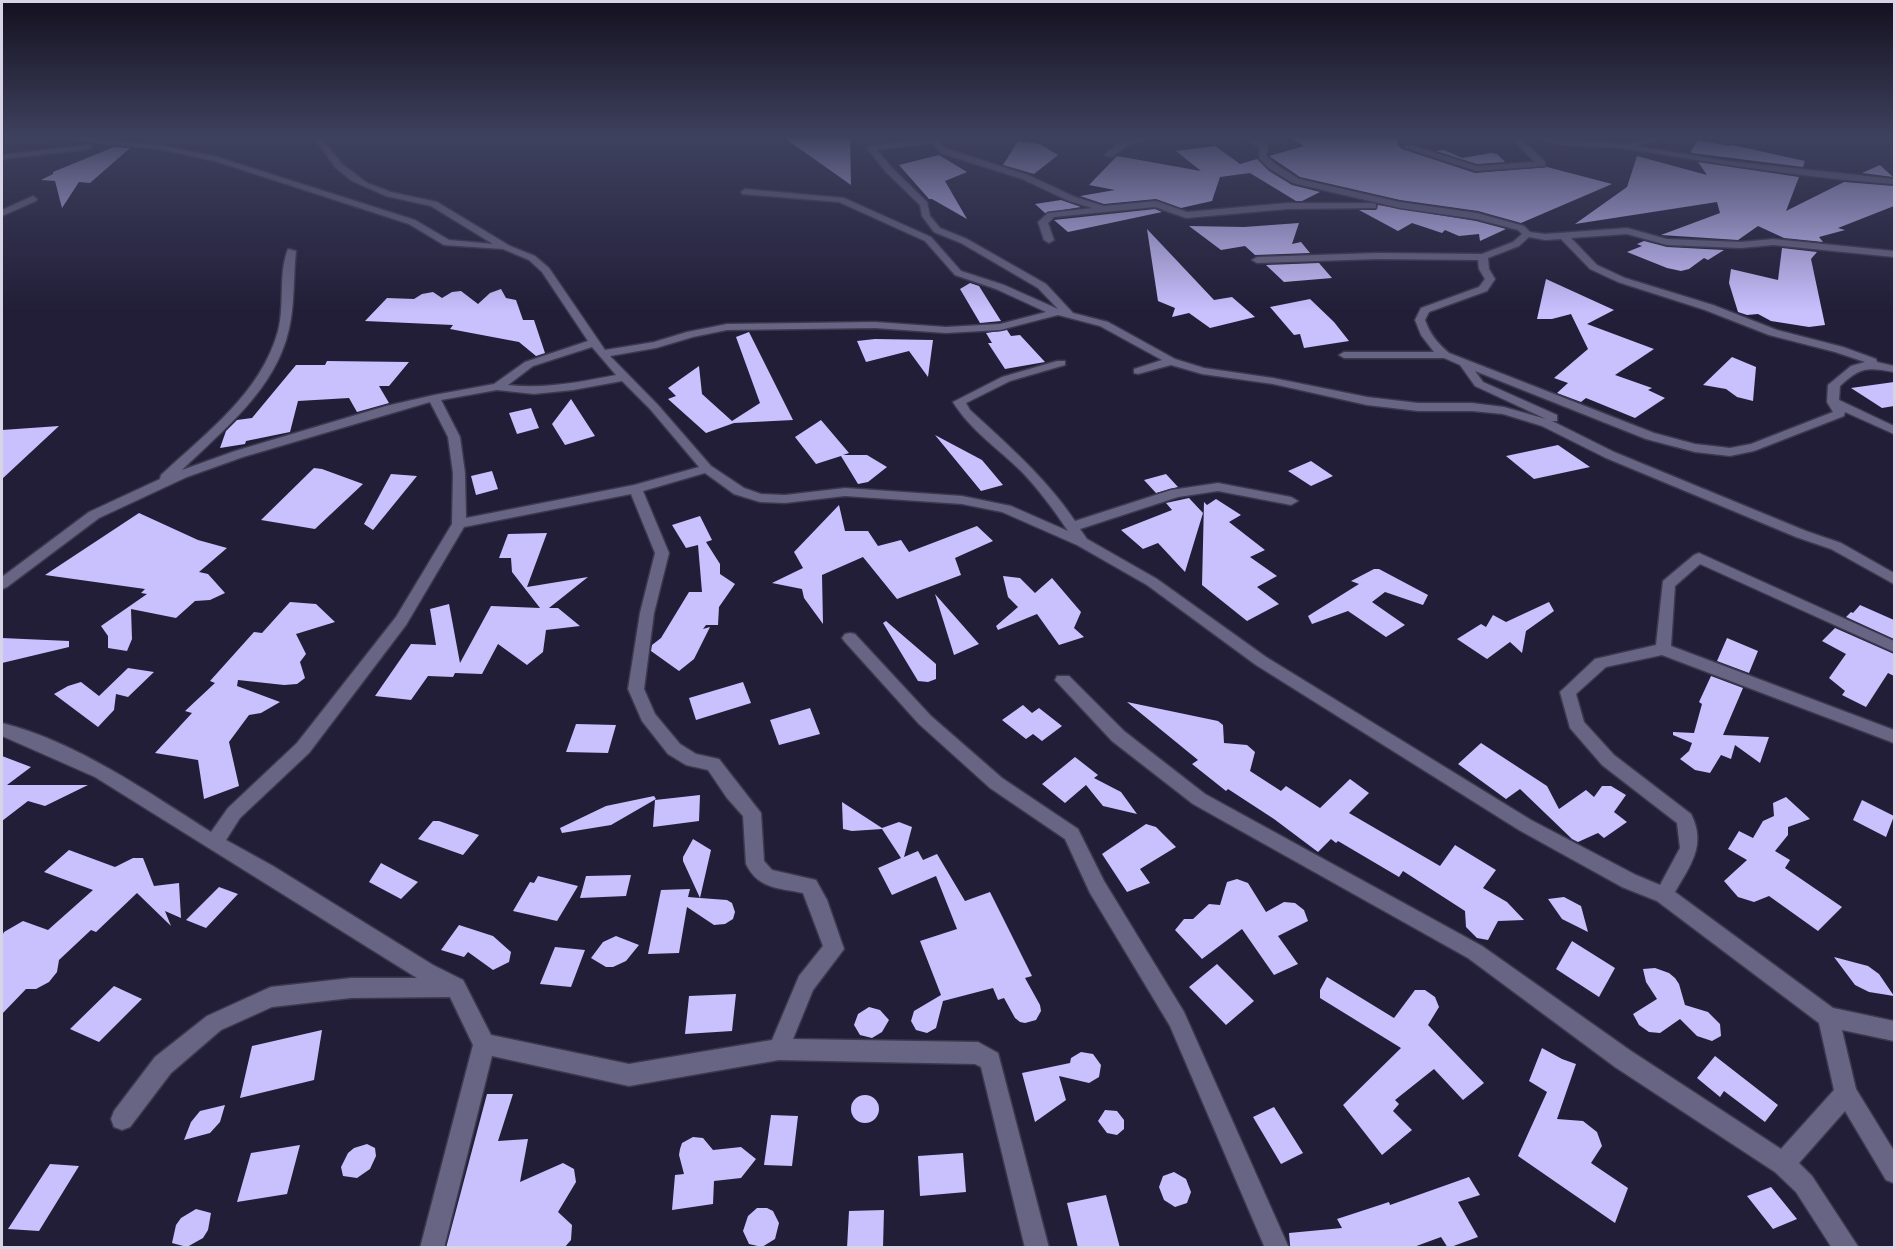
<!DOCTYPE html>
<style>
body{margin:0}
#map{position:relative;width:1896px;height:1249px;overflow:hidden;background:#221e38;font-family:"Alegreya Sans",sans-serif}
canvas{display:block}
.frame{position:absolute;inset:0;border:3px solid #d6d4e5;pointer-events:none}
</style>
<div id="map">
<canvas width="1896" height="1249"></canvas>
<div class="frame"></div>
</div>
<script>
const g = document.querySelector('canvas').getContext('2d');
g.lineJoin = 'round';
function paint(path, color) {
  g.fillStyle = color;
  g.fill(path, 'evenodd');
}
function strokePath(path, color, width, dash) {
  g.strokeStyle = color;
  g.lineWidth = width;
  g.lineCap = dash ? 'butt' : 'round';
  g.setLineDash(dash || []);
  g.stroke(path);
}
paint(new Path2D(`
 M783 137H850L851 185Z
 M1289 137H1397L1398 145 1402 149 1475 173 1547 167 1612 184 1521 223 1478 211 1400 200 1300 177 1269 156 1304 146Z
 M1698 140 1730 146 1732 145 1805 161 1803 167 1692 153 1691 151Z
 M1018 141 1040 144 1058 155 1034 174 1003 165Z
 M1215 146 1240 164 1257 159 1269 171 1292 185 1320 192 1302 201H1296L1250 173 1220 177 1212 201 1181 208 1156 199 1104 204 1080 196 1115 190 1089 185 1117 156 1201 171 1176 151Z
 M114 147 130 148 90 183 79 182 62 208 55 181 41 180 53 174V172Z
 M1444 150 1462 158 1491 153 1497 154 1505 162 1477 164 1436 151Z
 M939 155 967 172 945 181 967 219 932 199H929L899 165Z
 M1637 156 1707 175 1698 162 1799 177 1786 211 1844 182 1894 186V206L1838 228 1845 230 1819 237 1823 242 1784 238 1758 226 1738 240 1661 235 1720 213 1717 202 1575 224 1627 187Z
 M1880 165 1893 177 1862 173Z
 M1061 200 1081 207 1045 213 1035 204Z
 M1378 205 1476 221 1506 229 1480 241 1479 234 1459 236 1445 230 1442 233 1412 223 1398 231 1359 210H1376Z
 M1155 209 1162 212 1068 232 1054 220Z
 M1299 223 1292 244 1301 242 1310 253 1255 255 1245 246 1221 250 1189 226 1244 227Z
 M1147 229 1214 300 1232 297 1255 317 1210 328 1189 313 1172 317 1175 308 1158 301Z
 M1644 241 1667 247 1724 250 1708 260 1704 258 1689 269 1681 271 1667 268 1627 252 1642 246 1637 244Z
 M1782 248 1817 252 1811 259 1825 325 1809 327 1771 321 1758 314 1747 315 1738 312 1729 283 1731 269 1778 280Z
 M1319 263 1332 278 1284 282 1266 265Z
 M1546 279 1614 310 1587 324 1654 349 1615 375 1652 388 1648 390 1665 398 1635 418 1586 398 1581 402 1557 393 1568 383 1554 378 1588 349 1571 314 1552 319H1537Z
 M970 283 979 286 1001 321 980 323 960 289Z
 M501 289 506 298 516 300 523 320H534L545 353 536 356 519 342 450 329 453 325 365 321 387 298 414 299 422 294 433 292 442 298 452 292 461 291 478 304 490 293Z
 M1310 299 1334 322 1349 341 1304 348 1300 334 1294 335 1270 307Z
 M1007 330 1011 336 1020 335 1045 362 1005 369 988 343H992L986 333Z
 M749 332 793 420 734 423 706 433 668 399 676 396 668 388 699 366 702 394 732 421 760 403 736 337Z
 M875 339 933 340 928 377 909 351 866 362 857 341Z
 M1732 357 1756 367 1753 401 1737 397 1726 389 1703 385Z
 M327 361 409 362 389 386H379L389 403 357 412 349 398 298 401 290 432 246 441 245 444 220 448 226 431 237 420 252 418 296 365H325Z
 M1894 382V406L1882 408 1851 388Z
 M571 399 595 436 565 445 552 424Z
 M531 408 539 428 517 434 509 413Z
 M821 420 849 453 843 455H867L887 467 868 482 858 484 841 456 816 464 795 437Z
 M59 426 2 479V430Z
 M935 435 982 460 1003 485 981 491Z
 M1558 445 1590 467 1534 479 1506 456Z
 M1311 461 1333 476 1311 486 1288 471Z
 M314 468 322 469 363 484 315 529 261 520Z
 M492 471 498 489 476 495 471 476Z
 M391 474 417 476 373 530 364 524Z
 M1166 474 1178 487 1156 493 1144 480Z
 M1189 498 1203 513 1185 572 1158 543 1143 549 1121 530 1172 510 1166 503Z
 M1216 499 1241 515 1229 522 1265 550 1250 557 1277 576 1257 587 1279 604 1247 621 1202 585 1204 502 1207 505Z
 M839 505 845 531H868L878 546 901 540 909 552 977 526 993 541 955 558 961 575 897 599 863 557 822 575 823 624 804 598 802 589 772 583 803 568 794 552Z
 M139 513 198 540 227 548 199 572 208 574 225 593 210 600 195 601 176 618 131 609 132 639 127 651 108 648V636L101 626 147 594 141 593 145 589 45 575Z
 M700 516 712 540 706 542 720 564V574L735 584 719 607 718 625H706L703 629 710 627 694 659 679 671 651 651 652 645 661 638 689 592H702L698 545 686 548 672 525Z
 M547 533 527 587 588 577 549 608H558L580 626 546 630 543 652 527 665 498 644 482 674 455 673 453 677 428 676 411 700 375 696 411 644 436 645 430 609 449 604 460 663 491 606 540 608 512 572 511 558H499L508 534Z
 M1374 569H1379L1428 595 1423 605 1385 592 1372 602 1405 625 1386 637 1348 611 1312 624 1308 616 1359 584 1351 581Z
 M1003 576 1020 578 1035 593 1052 578 1081 612 1074 628 1084 637 1059 645 1037 614 998 630 996 626 1018 607 1008 597Z
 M935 594 979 644 954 655Z
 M290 602 316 604 335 622 296 634 306 654 300 662 305 678 297 684 284 685 238 680 237 686 280 702 261 713 249 715 229 742 239 786 204 799 198 760 155 753 192 713 185 711 215 683 210 681 254 632 262 633Z
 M1549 602 1554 611 1526 631 1522 653 1510 642 1487 659 1457 639 1481 624 1486 627 1493 615 1506 622Z
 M1860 605 1894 620V639L1846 617 1851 612 1853 613Z
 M886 621 936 664V679L928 682 918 681 883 623Z
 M1835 628 1894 654V676L1888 673 1866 707 1842 695 1845 691 1829 678 1846 654 1822 641Z
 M2 638 69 641V647L2 663Z
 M1727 638 1758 651 1749 673 1717 661Z
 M128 668 154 672 128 697 116 694 114 710 98 727 54 694 68 686 81 682 99 696Z
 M1711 676 1743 688 1723 735 1769 737 1760 763 1735 745 1731 759 1721 755 1710 773 1695 770 1680 759 1689 751 1692 743 1673 735V732L1694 733 1702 704 1699 702Z
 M743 682 751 703 696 720 689 698Z
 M1127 702 1218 721 1223 725 1224 743 1247 745 1255 752 1250 771 1281 791 1286 786 1320 808 1350 779 1369 793 1349 813 1440 866 1455 845 1496 870 1483 888 1507 902 1524 920 1498 921 1488 940 1477 938 1466 927 1465 911 1403 871 1399 877 1338 841 1336 843 1331 839 1318 852 1274 819 1228 789 1226 791 1192 764 1198 760Z
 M1023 705 1032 713 1039 708 1062 726 1042 741 1033 734 1026 739 1002 720Z
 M810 708 820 734 779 745 770 720Z
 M576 724 616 725 608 753 566 752Z
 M1481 743 1547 786 1559 809 1586 790 1594 797 1602 786H1611L1626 795 1614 812 1627 822 1604 838 1598 833 1578 842 1572 839 1520 789 1506 799 1458 764Z
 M2 756 31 767 7 785H88L45 806 28 801 2 821Z
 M1075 757 1098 775 1094 778 1121 792 1137 814 1103 806 1086 785 1065 803 1042 784Z
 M700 795 699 821 653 827 655 800Z
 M654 796 656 799 611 825 562 833 560 828 606 806Z
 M1786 797 1810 819 1788 827V835L1775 851 1790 860 1785 868 1842 907 1818 931 1769 896 1754 902 1738 897 1724 881 1747 860 1728 849 1739 831 1753 838 1763 821 1774 816 1773 803Z
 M1862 800 1894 816 1886 837 1853 820Z
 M842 802 882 828 899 822 912 827 904 857 918 851 923 860 937 854 965 901 990 892 1032 976 1025 978 1040 1005 1041 1011 1036 1020 1025 1023 1020 1022 1015 1018 1004 998 998 1000 993 988 943 1001 936 1028 927 1033 916 1030 911 1021 914 1011 941 995 920 941 957 929 936 876 892 895 878 868 901 858 882 829 852 831 843 829Z
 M433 821H439L479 835 463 855 418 839Z
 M1146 824 1156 827 1176 847 1140 869 1150 883 1127 892 1102 854Z
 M693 839 711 850 700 898 727 900 732 903 735 912 733 919 725 924 714 925 687 907 679 953 648 954 661 890 690 889 688 897 700 898 683 861V857Z
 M69 850 115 867 133 858H143L154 886 179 883 181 918 165 911 171 926 137 893 96 932 91 930 59 960 57 972 49 982 36 989H26L2 1014V936L4 932 23 921 48 930 93 890 44 872Z
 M381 863 398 872 418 882 401 899 369 882Z
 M631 875 626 896 580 898 586 876Z
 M538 876 578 886 557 921 513 911 530 882 534 883Z
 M1237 879 1248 883 1266 912 1284 902 1295 903 1304 910 1308 921 1278 936 1298 964 1274 975 1242 929 1202 959 1175 930 1184 919H1193L1209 904 1220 905 1227 882Z
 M219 887 238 894 206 928 186 920Z
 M1564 897 1581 906 1588 932 1562 919 1548 899Z
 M459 925 493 936 511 952 509 962 493 970 468 952 464 957 441 950Z
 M616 936 639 945 626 961 613 967H606L591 958 603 942Z
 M1572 941 1615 968 1599 997 1556 969Z
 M555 947 585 950 571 987 540 984Z
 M1834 957 1868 966 1879 974 1894 996 1869 992 1855 985Z
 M1217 964 1254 1001 1226 1025 1189 987Z
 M1655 968 1669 973 1675 978 1679 984 1685 1005 1708 1012 1720 1024 1721 1036 1712 1041 1697 1036 1680 1019 1660 1033 1649 1032 1639 1025 1633 1014 1657 999 1646 982 1643 969Z
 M1327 977 1394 1018 1415 990H1425L1435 997 1439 1007 1428 1025 1484 1083 1463 1100 1434 1069 1395 1100 1399 1104 1393 1111 1412 1130 1382 1155 1343 1105 1401 1048 1320 998V990Z
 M114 986 142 999 99 1042 70 1029Z
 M736 994 732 1031 685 1034 689 996Z
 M869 1007 880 1010 889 1020 882 1032 872 1038 860 1035 854 1025 858 1014Z
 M322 1030 314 1080 240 1098 252 1046Z
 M1542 1048 1562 1059 1576 1064 1557 1119 1583 1121 1597 1132 1602 1146 1591 1163 1628 1188 1615 1223 1518 1156 1547 1092 1529 1081Z
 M1081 1052 1093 1054 1101 1065 1099 1077 1089 1083 1059 1076 1066 1100 1035 1122 1022 1073 1070 1063 1071 1058Z
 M1715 1056 1778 1105 1765 1122 1724 1091 1720 1097 1697 1078Z
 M487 1094H513L498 1141 528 1139 520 1182 563 1163 574 1169 576 1182 558 1212 572 1225 571 1240 564 1248H446Z
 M851 1109a14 14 0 1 1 28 0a14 14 0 1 1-28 0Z
 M225 1105 220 1122 210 1133 184 1140 191 1122 200 1111Z
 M1274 1107 1303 1153 1281 1164 1253 1117Z
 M1105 1110 1117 1111 1124 1120V1129L1117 1135 1107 1133 1098 1121Z
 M771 1115 798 1116 792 1166 764 1165Z
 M693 1137 703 1138 713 1150 741 1147 756 1159 741 1178 714 1181 713 1204 672 1210 675 1175 684 1174 679 1155 680 1149 682 1143Z
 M367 1144 375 1148 376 1156 370 1169 357 1178 343 1176 341 1167 348 1153 354 1148Z
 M300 1145 287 1194 237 1202 251 1153Z
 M963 1153 966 1192 920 1196 918 1156Z
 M50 1164 79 1166 39 1231 8 1229Z
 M1174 1172 1186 1179 1191 1192 1187 1203 1175 1207 1164 1200 1159 1187 1163 1176Z
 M1469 1177 1480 1195 1458 1202 1478 1237 1448 1248 1441 1237 1411 1248H1291L1290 1245 1289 1233 1342 1228 1337 1219 1389 1202 1390 1205Z
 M1771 1187 1797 1219 1773 1229 1747 1196Z
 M1106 1195 1120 1248H1078L1067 1203Z
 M757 1208H767L773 1211 779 1223 775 1239 762 1247 749 1244 743 1231 748 1216Z
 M196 1209 211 1213 208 1230 203 1238 187 1247 172 1243 176 1225 181 1218Z
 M884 1210 883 1248H847L849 1211Z`), '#c9c0fe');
const minor = new Path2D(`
 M49 137H81L164 146 217 157 415 220 449 240 493 244 431 206 386 196 352 181 336 168 313 137H321L342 164 367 183 391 192 437 202 510 246 535 256 549 268 605 350 654 342 687 332 727 324 875 322 946 327 1000 324 1046 312 996 289 955 275 925 241 839 202 742 194 741 192 745 189 844 198 931 237 961 271 1004 285 1058 309 1038 288 961 243 934 232 922 216 920 205 886 172 867 148 871 146 935 137 947 149 1028 175 1075 197 1104 206 1156 201 1187 212 1287 203H1373L1376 204V208L1287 209 1186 218 1155 207 1054 217 1048 223 1054 240 1049 243 1044 240 1038 222 1048 213 1092 208 1069 201 1022 179 941 153 932 143 877 150 892 168 927 202 930 216 940 228 967 239 1046 284 1073 313 1108 322 1175 359 1204 368 1273 378 1367 397 1418 403H1472L1504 407 1546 419 1475 386 1460 365 1444 358H1344L1339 355 1344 352H1434L1421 335 1415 320 1421 308 1479 287 1485 279 1479 269 1478 260 1377 259 1257 263 1252 260 1257 257 1377 253 1482 254 1513 242 1522 234 1518 230 1476 219 1400 208 1293 183 1270 169 1259 158 1260 147 1239 137 1260 139 1268 146 1266 156 1276 165 1299 179 1400 202 1477 213 1524 226 1530 232 1545 234 1627 228 1667 239 1741 242 1773 239 1894 251V257L1773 245 1741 248 1667 245 1627 234 1571 238 1597 265 1625 278 1713 305 1777 330 1843 347 1876 359 1877 362 1894 366V372C1867 367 1860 367 1840 386L1839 400 1894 426V434L1845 412 1844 416 1754 451 1730 456 1695 452 1646 439 1475 371 1483 382 1557 415V421H1552L1614 452 1806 531 1841 543 1894 573V584L1831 549 1796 537 1606 458 1542 426 1503 414 1472 411H1418L1367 405 1273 384 1202 374 1171 365 1138 374 1134 373V369L1162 360 1100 326 1058 315 1000 330 946 333 875 328 727 330 693 337 656 348 610 356 658 405 711 466 744 488 761 494 785 495 845 488 962 496 1011 506 1068 531C1054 510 1039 490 1022 472 999 449 970 430 953 402L1002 377 1057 361H1065V365L1010 381 966 403 970 410C1008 445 1046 478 1075 521L1171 490 1218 483 1291 497 1298 501 1291 505 1218 491 1178 497 1080 529 1087 539 1157 579 1266 657 1531 820 1636 875 1660 885 1680 848 1677 823 1602 765 1570 728 1560 692 1595 659 1656 645 1663 581 1694 555 1699 553 1894 641V652L1700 564 1675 586 1671 646 1894 730V743L1662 655 1606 667 1576 694 1584 722 1614 755 1691 814C1707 845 1690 866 1675 892L1833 1008 1894 1021V1041L1842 1030 1856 1089 1894 1151V1183L1886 1180 1845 1111 1799 1163 1812 1176 1859 1248H1832L1796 1192 1775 1172 1615 1067 1468 958 1193 804 1112 741 1055 680 1057 676H1069L1124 731 1205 794 1482 946 1631 1051 1781 1149 1834 1090 1819 1023 1657 901 1622 887 1519 830 1256 665 1147 585 1077 545 1002 512 962 504 845 496 785 503 760 502 734 494 705 473 643 491 669 553 654 613 644 689 655 714 680 744 696 754 719 759 761 813 764 861 772 870 816 880 827 900 844 949 813 990 793 1039 978 1042 998 1053 1049 1248H1025L981 1067 975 1064 779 1060 629 1086 492 1056 444 1248H420L473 1045 450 997 351 998 272 1007 221 1030 171 1073 130 1127 122 1130 114 1127 111 1119 114 1111 155 1057 207 1016 264 990 271 987 351 978H417L95 777 2 736V723C75 741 148 792 211 832L228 808 297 743 396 617 452 524 453 473 448 437 430 402 243 457 187 477 99 518 7 587 2 589V577L89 512 160 479 161 475C206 433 261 393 278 331 285 305 278 274 288 249L296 251C293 277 295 304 289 329 276 389 224 429 182 470L235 451 386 406 434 395 494 384 525 362 588 341 542 272 529 260 503 249 444 245 409 224 215 161 164 150ZM1529 237 1545 240 1561 239 1590 269 1618 282 1705 310 1769 335 1835 352 1865 362 1851 366 1828 385 1827 402 1833 412 1751 444 1730 448 1695 444 1654 433 1449 353C1437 343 1430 334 1425 320L1429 312 1487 291 1495 279 1489 269 1488 258 1519 246ZM592 347 616 375C580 382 545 389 508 385L533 366ZM622 381 650 409 699 467 634 485 466 518 465 473 460 437 441 400 497 390 534 394 573 390ZM631 494 655 553 640 613 628 689 642 721 668 754 686 765 708 770 727 798 743 816 746 864C758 889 779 888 803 893L823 946 799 976 772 1040 629 1064 491 1035 463 980 433 965 273 866 226 840 240 818 309 753 406 625 464 527Z
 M1140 137H1156L1128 145 1111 157 1104 155 1122 141Z
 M1514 137H1523L1521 139 1545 162V166L1476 171 1403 147 1410 145 1477 166 1535 162 1514 141Z
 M1538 137 1626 144 1651 137H1666L1636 146 1726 161 1894 179V184C1805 178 1717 163 1628 149 1600 144 1565 151 1538 137Z
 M88 145H91V149L2 159V155Z
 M33 196 37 199 36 201 2 216V210Z
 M850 633 855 634 931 716 1002 778 1078 829 1104 881 1184 1012 1289 1248H1265L1170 1026 1090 893 1065 839 990 788 919 724 845 642 842 638 845 634Z`);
strokePath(minor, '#3c384e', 3);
paint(minor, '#686483');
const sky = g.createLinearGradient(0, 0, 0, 312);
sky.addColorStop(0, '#13101f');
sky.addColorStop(0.44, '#3e415e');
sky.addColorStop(1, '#3e415e00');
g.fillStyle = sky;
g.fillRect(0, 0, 1896, 312);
</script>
